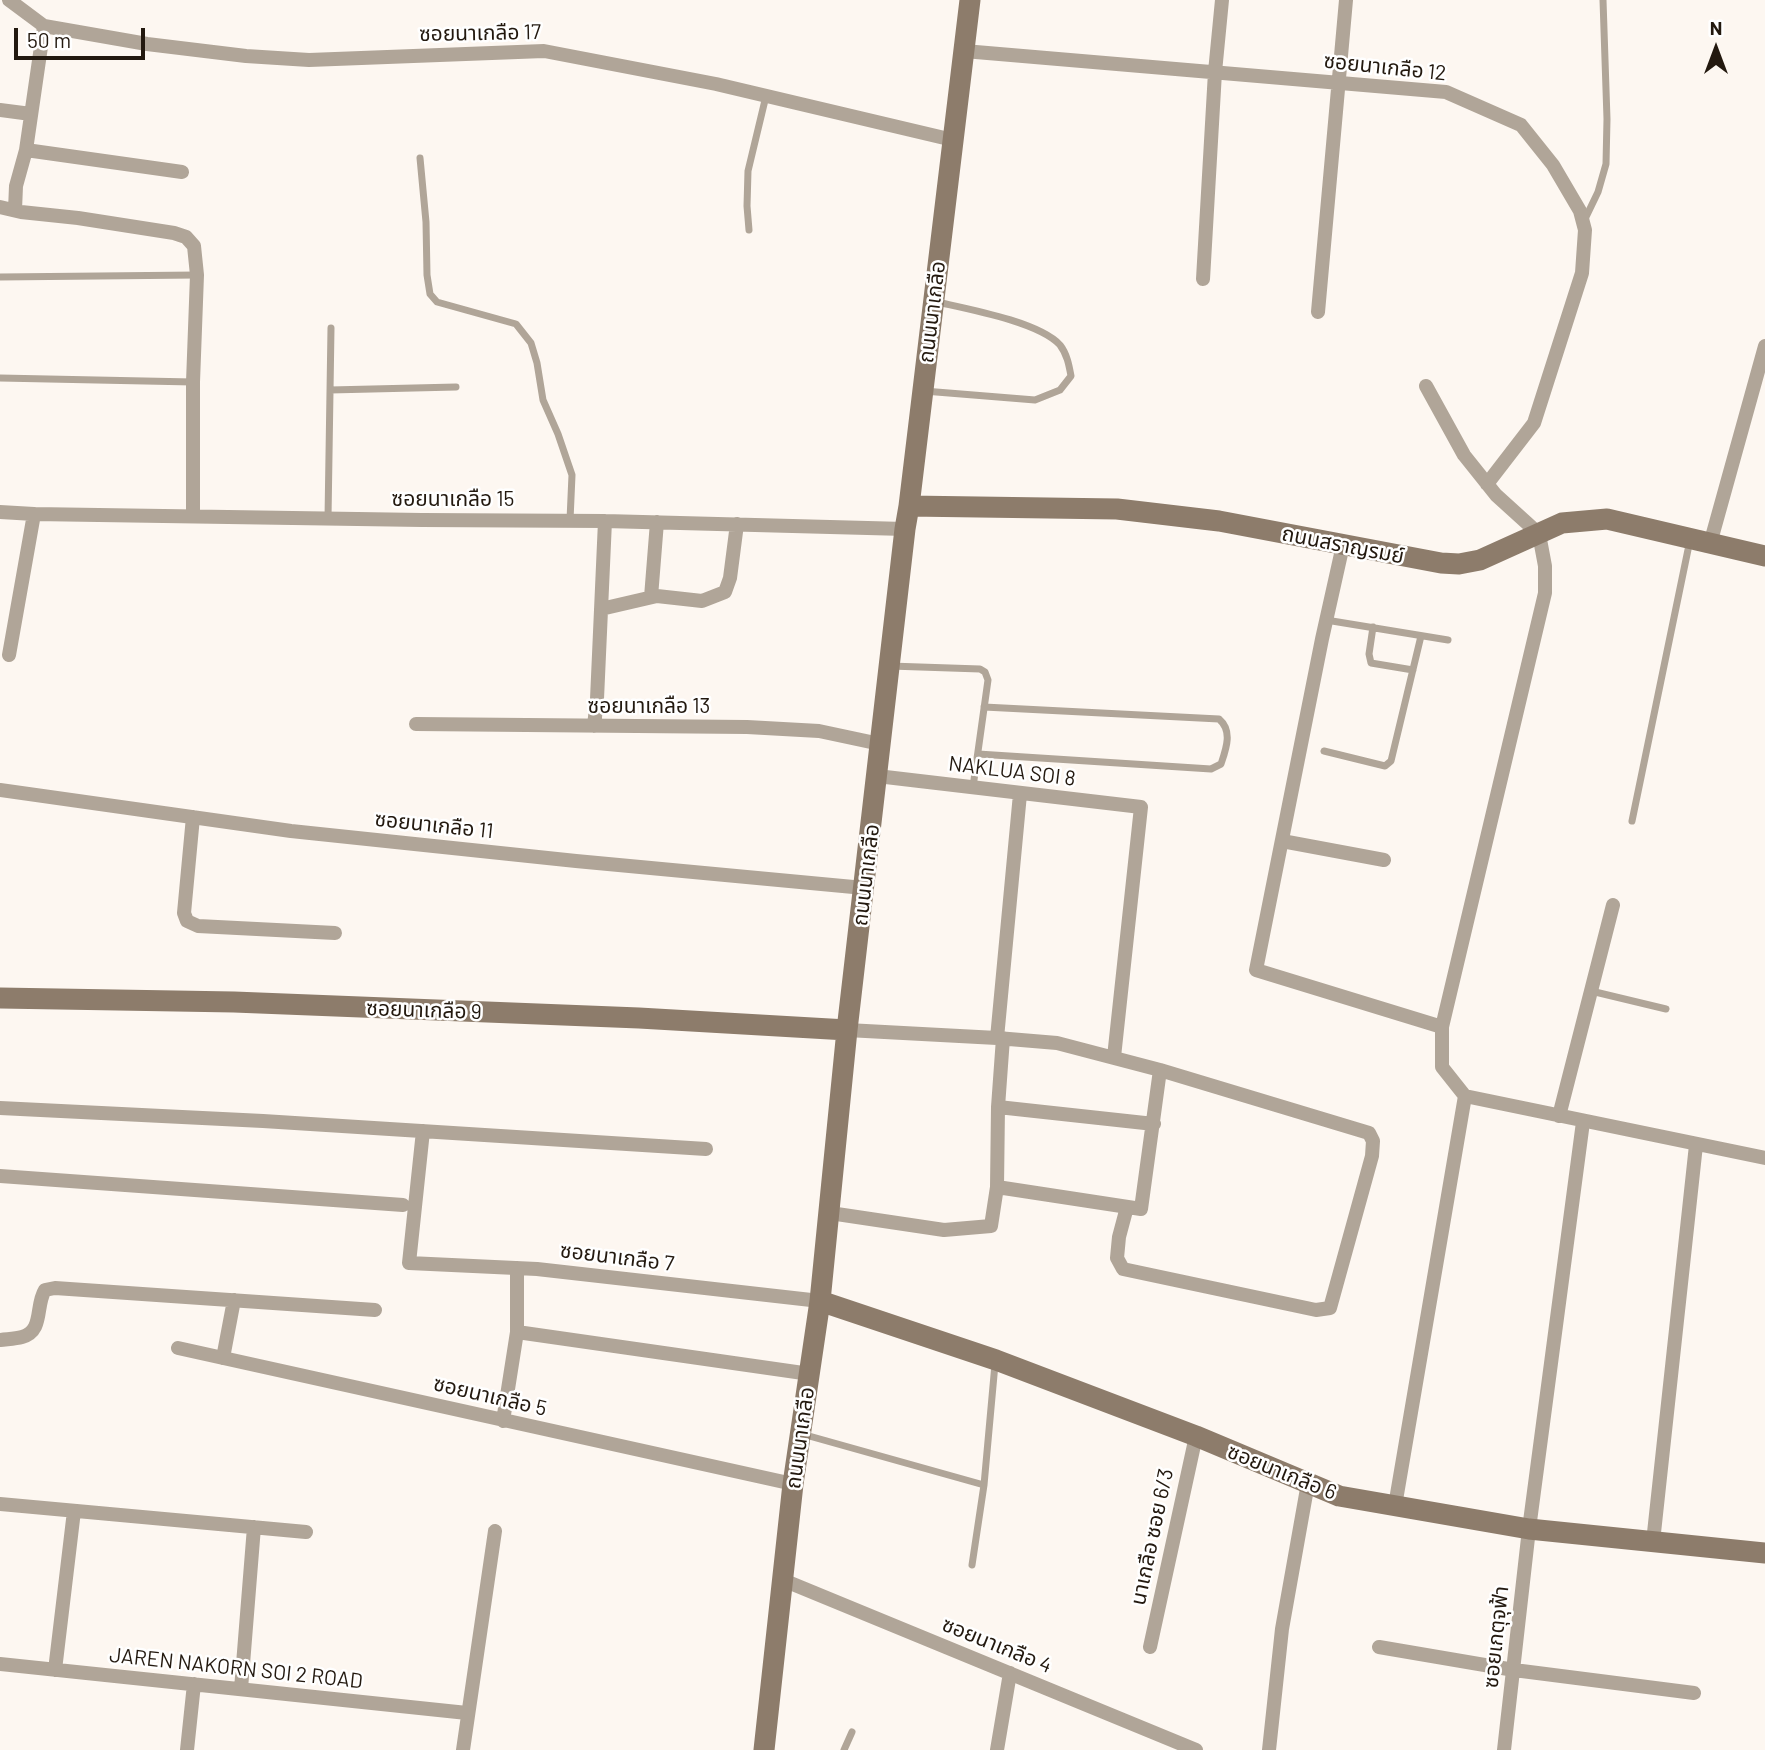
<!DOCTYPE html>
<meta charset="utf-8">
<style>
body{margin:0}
#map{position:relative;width:1765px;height:1750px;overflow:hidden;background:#fdf7f1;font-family:Barlow,sans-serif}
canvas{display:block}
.north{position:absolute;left:1681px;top:14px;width:70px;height:70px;-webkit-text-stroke:5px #fff;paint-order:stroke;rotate:0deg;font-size:19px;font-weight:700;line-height:28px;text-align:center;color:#23190f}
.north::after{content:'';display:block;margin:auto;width:24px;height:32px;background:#23190f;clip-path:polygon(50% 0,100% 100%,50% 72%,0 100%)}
.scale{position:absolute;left:14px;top:28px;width:131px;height:32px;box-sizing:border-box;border:4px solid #23190f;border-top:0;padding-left:9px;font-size:21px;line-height:24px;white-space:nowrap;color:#23190f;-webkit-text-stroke:5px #fff;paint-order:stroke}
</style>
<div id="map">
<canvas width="1765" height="1750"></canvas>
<div class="north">N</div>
<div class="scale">50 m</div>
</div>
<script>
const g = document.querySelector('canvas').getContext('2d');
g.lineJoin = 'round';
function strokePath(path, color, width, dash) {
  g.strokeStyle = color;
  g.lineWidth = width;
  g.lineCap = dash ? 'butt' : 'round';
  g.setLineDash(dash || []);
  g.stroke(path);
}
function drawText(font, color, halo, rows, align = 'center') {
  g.font = font + ' Barlow,"Noto Sans Thai",sans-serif';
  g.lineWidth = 5;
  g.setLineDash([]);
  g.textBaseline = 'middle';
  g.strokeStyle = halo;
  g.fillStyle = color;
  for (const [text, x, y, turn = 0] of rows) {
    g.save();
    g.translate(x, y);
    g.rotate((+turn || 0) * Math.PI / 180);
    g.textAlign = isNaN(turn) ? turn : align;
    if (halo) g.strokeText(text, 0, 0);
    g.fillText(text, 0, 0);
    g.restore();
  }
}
strokePath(new Path2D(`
 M420 158 426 222 427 275 430 294 437 302 516 324 531 343 537 363 543 400 558 434 572 475 570 520
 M1585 219 1598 192 1606 164 1607 119 1603 0
 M749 230 747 206 748 171 766 96
 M0 277 197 275
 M0 378 193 382
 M330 390 456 387
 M924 391 1035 400 1060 390 1071 376C1069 365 1067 354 1060 345 1039 322 968 309 937 302
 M328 518 331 328
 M1326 620 1448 640
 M1373 627 1369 654 1371 663 1413 670
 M890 666 980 669 985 672 988 680 973 787
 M1324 751 1385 766 1391 761 1421 636
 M978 754 1211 769 1221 764C1226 749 1233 731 1219 719L984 707
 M1632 821 1690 540
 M1591 991 1666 1009
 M802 1434 984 1485
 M972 1565 984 1485 995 1364
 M844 1750 852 1732`), '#b0a598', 7);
strokePath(new Path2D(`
 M9 0 44 26 26 150 16 186 15 210
 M44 26 147 44 246 56 309 60 544 51 716 84 953 140
 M964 51 1446 92 1521 125 1553 165 1580 211 1585 230 1582 273 1534 423 1487 484
 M0 110 31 114
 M26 150 182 172
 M0 207 21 212 78 218 174 233 186 237 194 246 197 275 193 382V516
 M1203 279 1215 72 1222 0
 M1318 312 1346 0
 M1426 386 1464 455 1496 495 1539 534 1545 566V593L1442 1027V1067L1465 1096 1765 1158
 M0 512 34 514 422 520 605 521 905 529
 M1710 544 1765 346
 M1343 545 1322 639 1256 970 1442 1027
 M651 597 657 522
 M601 609 657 596 702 601 725 592 730 578 737 524
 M9 655 34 514
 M416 724 747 727 819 731 880 744
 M594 726 597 699 605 521
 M877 776 1141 807 1114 1057
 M0 790 291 831 576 861 864 888
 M193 817 184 913 187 921 198 926 335 933
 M1282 841 1384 860
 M847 1030 997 1038 1057 1043 1160 1070 1369 1133 1373 1141 1372 1156 1330 1308 1316 1310 1123 1269 1117 1258 1119 1237 1127 1207
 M997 1038 1020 794
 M998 1107 1154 1124
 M0 1108 263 1121 706 1149
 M1559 1116 1613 905
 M423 1131 409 1263 537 1269 820 1301
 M0 1176 403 1205
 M997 1187 1141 1209 1160 1070
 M830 1213 944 1230 991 1226 997 1187 998 1107 1003 1038
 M517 1332 810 1374
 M0 1340C7 1339 15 1339 22 1337 44 1331 35 1306 45 1290L55 1288 375 1310
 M178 1348 793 1484
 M223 1358 234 1300
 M503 1421 517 1332V1268
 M0 1504 306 1532
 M1395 1506 1465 1096
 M1653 1542 1696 1145
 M783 1580 1196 1750
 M1150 1647 1196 1436
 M1379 1647 1514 1670 1694 1693
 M0 1664 467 1713
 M55 1670 74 1511
 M241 1689 254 1527
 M187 1750 194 1684
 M463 1750 495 1531
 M997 1750 1010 1673
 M1269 1750 1282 1629 1308 1483
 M1504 1750 1529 1529 1583 1122`), '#b0a598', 14);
strokePath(new Path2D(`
 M909 506 1117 509 1219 521 1441 563 1459 564 1480 560 1562 523 1607 519 1765 556
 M0 998 234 1002 639 1018 847 1030
 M820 1301 996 1360 1196 1436 1339 1496 1529 1529 1765 1553
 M764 1750 793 1484 820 1301 847 1030 905 529 909 506 970 0`), '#8d7c6b', 21);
drawText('21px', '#23190f', '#fff', [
 ["ซอยนาเกลือ 17",480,33,-1],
 ["ซอยนาเกลือ 12",1385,67,6],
 ["ถนนนาเกลือ",932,312,-83],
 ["ซอยนาเกลือ 15",453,499],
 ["ถนนสราญรมย์",1343,545,11],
 ["ซอยนาเกลือ 13",649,706],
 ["NAKLUA SOI 8",1012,771,7],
 ["ซอยนาเกลือ 11",434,825,6],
 ["ถนนนาเกลือ",866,875,-83],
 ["ซอยนาเกลือ 9",424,1010,2],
 ["ซอยนาเกลือ 7",617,1257,7],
 ["ซอยนาเกลือ 5",490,1396,13],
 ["ถนนนาเกลือ",800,1438,-82],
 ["ซอยนาเกลือ 6",1282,1472,22],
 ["นาเกลือ ซอย 6/3",1152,1537,-78],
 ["ซอยเกตุจุฟ้า",1496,1637,-84],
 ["ซอยนาเกลือ 4",997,1645,22],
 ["JAREN NAKORN SOI 2 ROAD",236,1668,6]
]);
</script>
